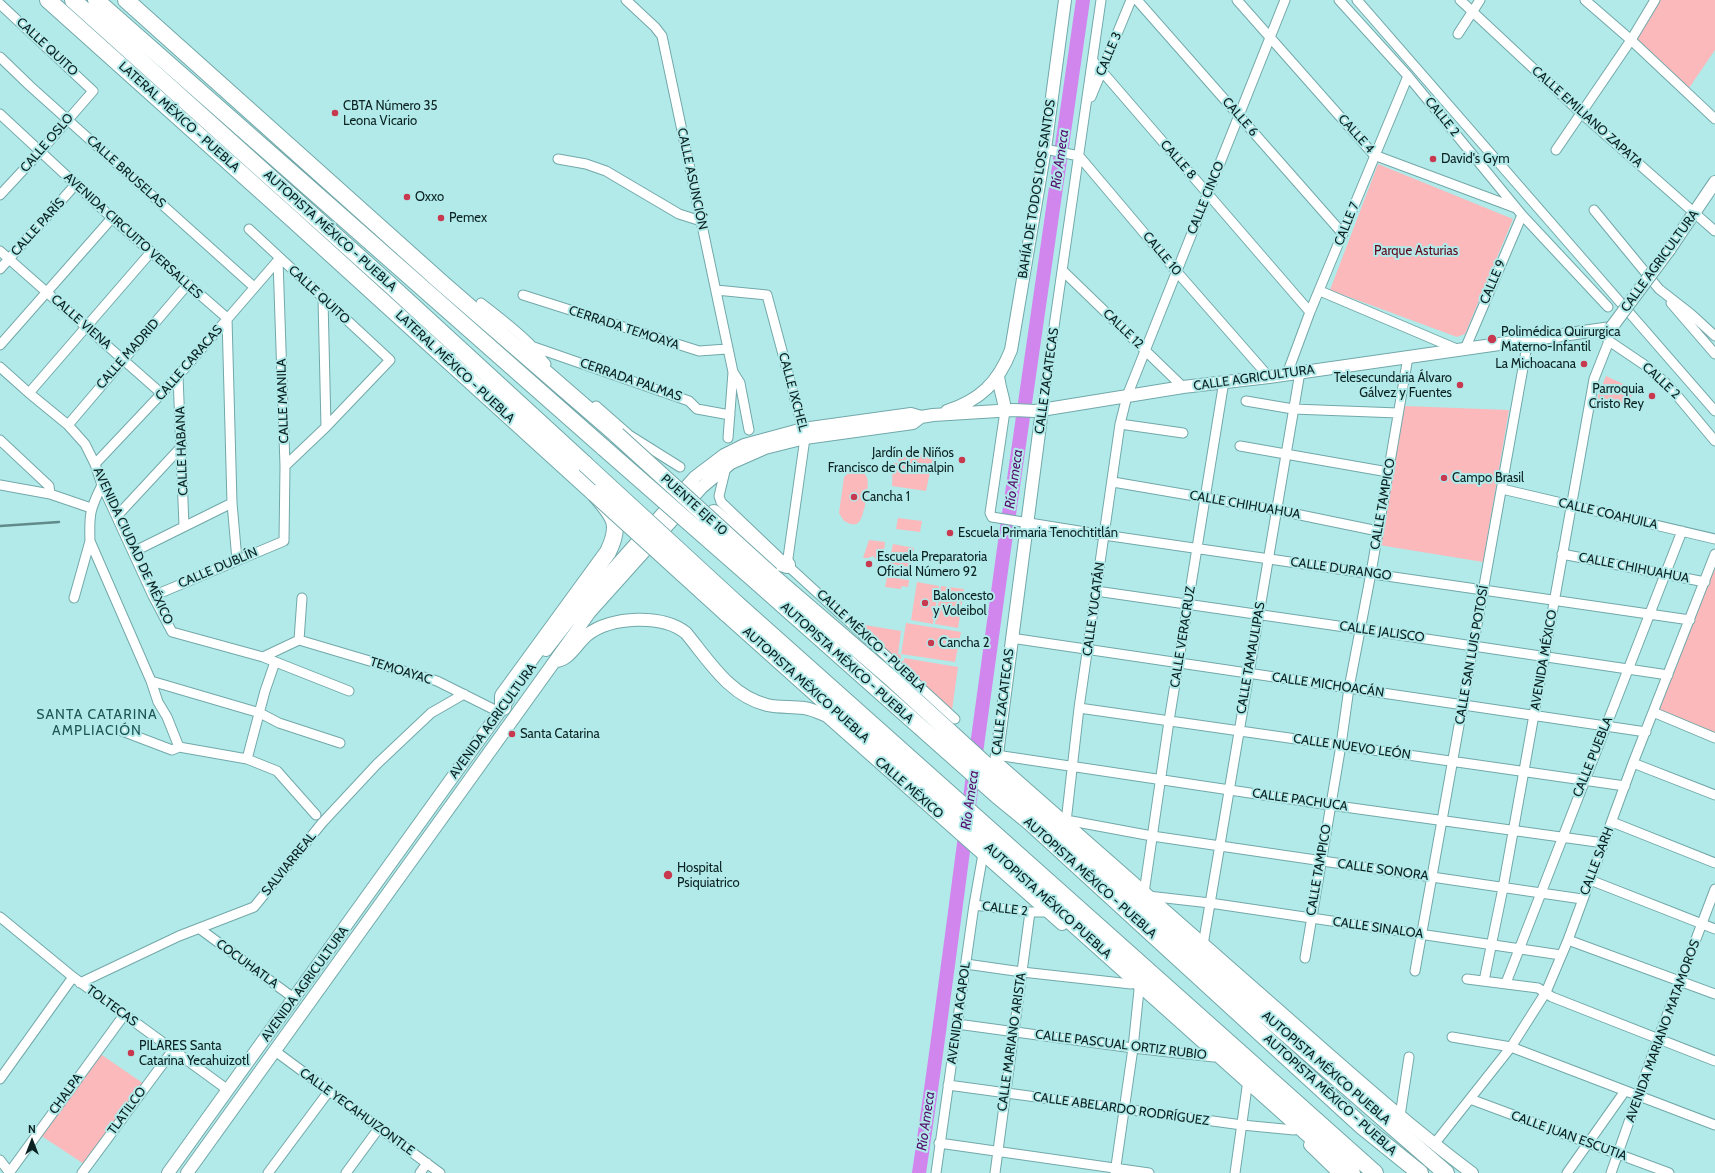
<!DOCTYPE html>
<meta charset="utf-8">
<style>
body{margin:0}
#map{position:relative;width:1715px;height:1173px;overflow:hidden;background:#b2eaea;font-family:Cabin,sans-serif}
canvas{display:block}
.north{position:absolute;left:12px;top:1121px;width:40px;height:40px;-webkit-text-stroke:3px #b2eaea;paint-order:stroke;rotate:0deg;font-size:11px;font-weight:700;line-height:16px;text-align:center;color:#0b2222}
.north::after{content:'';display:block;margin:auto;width:14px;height:18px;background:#0b2222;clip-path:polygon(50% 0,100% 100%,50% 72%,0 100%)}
</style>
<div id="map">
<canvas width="1715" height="1173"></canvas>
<div class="north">N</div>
</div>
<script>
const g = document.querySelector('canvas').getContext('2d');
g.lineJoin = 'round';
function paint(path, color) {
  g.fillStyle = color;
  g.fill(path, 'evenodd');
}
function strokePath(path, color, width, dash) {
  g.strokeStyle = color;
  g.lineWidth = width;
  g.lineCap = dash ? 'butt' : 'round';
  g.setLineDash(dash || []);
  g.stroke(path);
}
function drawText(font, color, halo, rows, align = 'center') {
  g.font = font + ' Cabin,sans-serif';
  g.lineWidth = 4;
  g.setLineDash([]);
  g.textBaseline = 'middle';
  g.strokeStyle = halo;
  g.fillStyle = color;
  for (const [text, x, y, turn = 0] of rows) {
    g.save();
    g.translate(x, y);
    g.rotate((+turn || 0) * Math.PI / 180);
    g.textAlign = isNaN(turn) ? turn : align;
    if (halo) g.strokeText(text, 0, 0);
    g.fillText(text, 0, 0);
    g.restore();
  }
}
paint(new Path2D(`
 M1660 0H1715V50L1689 88 1636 38Z
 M1378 164 1513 219 1465 334 1457 337 1330 290Z
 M1606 376 1634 389 1628 405 1595 403Z
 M1404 406 1509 410 1483 562 1379 545Z
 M934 453 926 491 892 486 893 463H899L898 458Z
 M852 470C858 469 865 471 867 478 870 484 864 519 858 523 854 526 848 523 844 521L839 513 844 477Z
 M898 518 922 521 920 532 896 529Z
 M869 540 885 542 883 560H877L873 556 868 558H863Z
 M893 544 914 548 911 567 889 564Z
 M1715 562V734L1658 710Z
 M887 577 909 580 908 587 902 586 901 589 885 587Z
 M917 582 939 586 933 624 911 620Z
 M941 586 964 589 958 628 935 624Z
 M906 623 961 632 955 662 901 654Z
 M858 624 901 631 898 654 901 655V661H904V658L958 667 952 710Z
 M99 1053 144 1084 87 1166 40 1135Z`), '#fbb9bb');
strokePath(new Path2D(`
 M919 1173C941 1026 959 878 979 731 1012 487 1047 243 1083 0`), '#d186ed', 14);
const street = new Path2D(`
 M626 0 655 27 662 36 733 372 728 438
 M1137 0 1343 234
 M1237 0 1374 155 1516 208
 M1339 0 1408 76 1522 215 1608 307
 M1357 0 1715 411
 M1460 0 1581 113 1715 231
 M1585 0 1631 40 1715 119
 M0 4 93 91 40 152 0 195
 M1458 34 1480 0
 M0 57 30 86 254 287
 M1093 61 1310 312
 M1091 97 1131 0
 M0 114 112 218 227 318 232 503 237 560
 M1045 149 1079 156 1177 272 1269 377
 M1556 150 1631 40 1655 0
 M558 159 586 164 606 171 679 214 701 221
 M1594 210 1659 289 1691 314 1715 336
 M249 229 390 360 326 427 285 466
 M0 251 162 394
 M0 269 76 184
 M1063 271 1183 387
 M716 290 767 295 803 429 805 438 787 565
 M1320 291 1459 350
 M523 295 699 351 727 349
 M323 299 326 427
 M481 303C498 316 515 329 530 344 536 351 540 358 546 364
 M1671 303 1715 354
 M1600 330 1609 341 1646 366 1669 386 1715 441
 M0 345 112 218
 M531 346 689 401 697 409 730 415
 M1465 349 1522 215
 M0 367 29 393 68 425 85 444 95 464 102 485 153 596 172 632 263 657 349 691
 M733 372 740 383 749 430
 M1287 374 1310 312 1408 76
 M178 376 184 526
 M29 393 151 252
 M1246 401 1293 409 1398 413
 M596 406 629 435 680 467
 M1042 410 1101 0
 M1005 411 990 513 992 517 1104 535 1690 620
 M1120 424 1183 433
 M68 425 188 284
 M0 440 49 486 50 494
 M1240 446 1388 472
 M95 464 178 376 280 258
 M726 467 719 496 721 502 787 565 955 719
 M1113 482 1276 510 1378 531
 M0 485 50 494 91 508
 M102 485C90 509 89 514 90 541L151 681 158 702 167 717 179 747
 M1502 489 1715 539
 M117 516 182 446
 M133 552 232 503
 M1562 554 1705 582
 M1096 591 1359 629 1668 675
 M153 596 284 541 285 466 278 260
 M74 598 90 541
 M1011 638 1646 732
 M299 640 437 681 499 712
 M299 640 302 598
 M263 657 299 640
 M151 681 260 713 279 723 340 743
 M1079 708 1625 786
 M1653 712 1715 738
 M122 731 172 750 179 747 247 759 277 771 316 815
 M996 755 1330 805 1604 843
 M247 759 265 691 275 662
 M1633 763 1715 795
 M1066 820 1152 836 1582 899
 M1066 822 1079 708 1120 424 1127 396 1285 0
 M1612 822 1715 863
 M1590 880 1715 929
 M1144 893 1169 721 1224 381
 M1148 896 1210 903 1561 955
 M974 905 1030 912H1052
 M0 917 73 977 228 1090
 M200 929 295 999
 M1568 940 1715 994
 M1203 945 1300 372
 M1305 958 1341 745 1349 688 1371 573 1408 357
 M966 964 1022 972 1131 984
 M1415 971 1528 340
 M1467 979 1538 988 1552 997 1715 1061
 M1484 981 1503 888 1594 379 1609 341
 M80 983 179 936 254 907 322 823 377 764 431 713 464 694
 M1506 983 1682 531
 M957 1024 1133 1048 1214 1057
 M1452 1037 1511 1047 1715 1125
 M275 1051 440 1173
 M0 1079 73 977
 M948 1085 1242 1125 1294 1130
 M1470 1099 1669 1173
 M1400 1116 1409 1057
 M939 1143 1149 1173
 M1435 1143 1511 1047 1546 992 1568 940 1633 763 1715 554
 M0 1160 10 1173
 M9 1173 124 1015
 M82 1173 173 1050
 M268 1173 329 1091
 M346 1173 379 1128
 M420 1173 427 1163
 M936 1173 974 905 983 854
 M995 1173 1030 912
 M1115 1173 1133 1048 1139 990
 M1235 1173 1247 1087
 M1567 1173 1625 1091
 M1611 1173 1658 1039 1715 889`);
const secondary = new Path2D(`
 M1669 250 1715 182
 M998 375C999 388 1004 398 1005 411
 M1042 410 996 762C1095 848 1193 936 1293 1023 1351 1074 1409 1126 1472 1173
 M947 411C980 400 998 383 1011 350L1045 149 1065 0
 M546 650 581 605 695 477 724 455 744 445 803 429 911 414 921 417
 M555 661C569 661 577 643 587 635 611 616 663 614 686 633 709 661 730 696 767 705 780 708 792 706 804 708 812 709 820 713 827 716L1062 924
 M1310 1145 1339 1173
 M168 1173 508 700
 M187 1173 590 612 702 487 731 463 765 448 805 438 913 423 921 417 933 415 1014 410 1035 411 1183 387 1269 377 1611 328`);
const highway = new Path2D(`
 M48 0C231 163 413 328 594 493 614 516 622 523 608 552L503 696V707
 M73 0 389 284 585 464
 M96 0 604 448
 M126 0 443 284 617 435
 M714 513 767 558 787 565
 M771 575 893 680 1159 923 1446 1173
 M758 583 998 796 1031 823 1363 1127 1420 1173
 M736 603 1375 1173
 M726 613 1352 1173`);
strokePath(street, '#72a8a9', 11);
strokePath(secondary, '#72a8a9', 14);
strokePath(highway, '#72a8a9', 18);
strokePath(street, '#fff', 9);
strokePath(secondary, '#fff', 12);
strokePath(highway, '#fff', 16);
strokePath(new Path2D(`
 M0 526 59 522`), '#618a8a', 2.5);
const secondaryBridge = new Path2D(`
 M1611 328 1669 250`);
const highwayBridge = new Path2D(`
 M617 435 771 575
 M604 448 758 583
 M585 464 736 603
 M594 493 726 613`);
strokePath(secondaryBridge, '#72a8a9', 14, []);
strokePath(highwayBridge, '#72a8a9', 18, []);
strokePath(secondaryBridge, '#fff', 12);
strokePath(highwayBridge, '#fff', 16);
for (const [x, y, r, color] of [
 [335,113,4,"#c8384f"],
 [1433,159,4,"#c8384f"],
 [407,197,4,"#c8384f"],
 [441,218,4,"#c8384f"],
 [1492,339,5,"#c8384f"],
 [1584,364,4,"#c8384f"],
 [1460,385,4,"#c8384f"],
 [1652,396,4,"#c8384f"],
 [962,460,4,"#c8384f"],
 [1444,478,4,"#c8384f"],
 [854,497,4,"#c8384f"],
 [950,533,4,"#c8384f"],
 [869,564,4,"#c8384f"],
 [925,603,4,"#c8384f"],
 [931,643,4,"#c8384f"],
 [512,734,4,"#c8384f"],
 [668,875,5,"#c8384f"],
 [131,1053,4,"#c8384f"]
]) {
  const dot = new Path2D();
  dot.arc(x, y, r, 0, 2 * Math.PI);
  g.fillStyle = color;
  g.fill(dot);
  strokePath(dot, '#b2eaea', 1.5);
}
drawText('13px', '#0b2222', '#b2eaea', [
 ["CALLE QUITO",47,47,43],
 ["CALLE 3",1109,54,-67],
 ["LATERAL MÉXICO - PUEBLA",179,117,42],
 ["CALLE 6",1240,117,49],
 ["CALLE 2",1442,117,51],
 ["CALLE EMILIANO ZAPATA",1587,117,42],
 ["CALLE 4",1356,134,48],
 ["CALLE OSLO",47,143,-49],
 ["CALLE 8",1178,160,49],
 ["CALLE BRUSELAS",126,172,42],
 ["CALLE ASUNCIÓN",692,179,78],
 ["BAHÍA DE TODOS LOS SANTOS",1037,189,-81],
 ["CALLE CINCO",1206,198,-68],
 ["CALLE 7",1347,224,-68],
 ["CALLE PARÍS",38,227,-48],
 ["AUTOPISTA MÉXICO - PUEBLA",330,231,42],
 ["AVENIDA CIRCUITO VERSALLES",133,236,42],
 ["CALLE 10",1162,254,50],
 ["CALLE AGRICULTURA",1660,261,-54],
 ["CALLE 9",1493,282,-67],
 ["CALLE QUITO",319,295,43],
 ["CALLE VIENA",81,322,41],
 ["CERRADA TEMOAYA",624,328,18],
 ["CALLE 12",1123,329,44],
 ["CALLE MADRID",128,354,-49],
 ["CALLE CARACAS",189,363,-49],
 ["LATERAL MÉXICO - PUEBLA",455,367,43],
 ["CALLE AGRICULTURA",1254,378,-8],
 ["CERRADA PALMAS",631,380,19],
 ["CALLE ZACATECAS",1047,381,-82],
 ["CALLE 2",1661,381,43],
 ["CALLE IXCHEL",793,392,75],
 ["CALLE MANILA",283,401,-92],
 ["CALLE HABANA",182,451,-92],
 ["CALLE TAMPICO",1383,504,-80],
 ["PUENTE EJE 10",694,505,42],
 ["CALLE CHIHUAHUA",1245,505,10],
 ["CALLE COAHUILA",1608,514,13],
 ["AVENIDA CIUDAD DE MÉXICO",133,546,65],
 ["CALLE DUBLÍN",218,568,-23],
 ["CALLE CHIHUAHUA",1634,568,11],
 ["CALLE DURANGO",1341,569,8],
 ["CALLE YUCATÁN",1094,609,-82],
 ["CALLE JALISCO",1382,632,8],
 ["CALLE VERACRUZ",1183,637,-81],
 ["CALLE MÉXICO - PUEBLA",871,641,43],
 ["CALLE SAN LUIS POTOSÍ",1472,655,-80],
 ["CALLE TAMAULIPAS",1251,658,-80],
 ["AVENIDA MÉXICO",1544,660,-80],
 ["AUTOPISTA MÉXICO - PUEBLA",847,663,42],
 ["TEMOAYAC",401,671,17],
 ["AUTOPISTA MÉXICO PUEBLA",806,685,42],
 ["CALLE MICHOACÁN",1328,685,8],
 ["CALLE ZACATECAS",1003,702,-83],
 ["AVENIDA AGRICULTURA",493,721,-54],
 ["CALLE NUEVO LEÓN",1352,747,8],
 ["CALLE PUEBLA",1593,757,-68],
 ["CALLE MÉXICO",909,788,41],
 ["CALLE PACHUCA",1300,800,8],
 ["CALLE SARH",1597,861,-69],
 ["SALVIARREAL",289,864,-51],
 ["CALLE TAMPICO",1319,870,-80],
 ["CALLE SONORA",1383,870,8],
 ["AUTOPISTA MÉXICO - PUEBLA",1090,878,42],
 ["AUTOPISTA MÉXICO PUEBLA",1048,901,42],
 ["CALLE 2",1005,909,7],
 ["CALLE SINALOA",1378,928,8],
 ["COCUHATLA",247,964,36],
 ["AVENIDA AGRICULTURA",305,984,-54],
 ["TOLTECAS",112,1006,36],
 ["AVENIDA ACAPOL",959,1013,-82],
 ["AVENIDA MARIANO MATAMOROS",1663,1031,-70],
 ["CALLE MARIANO ARISTA",1012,1042,-82],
 ["CALLE PASCUAL ORTIZ RUBIO",1121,1045,7],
 ["AUTOPISTA MÉXICO PUEBLA",1326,1068,41],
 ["CHALPA",66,1094,-54],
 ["AUTOPISTA MÉXICO - PUEBLA",1330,1095,42],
 ["CALLE ABELARDO RODRÍGUEZ",1121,1109,8],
 ["TLATILCO",127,1111,-54],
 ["CALLE YECAHUIZONTLE",357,1112,36],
 ["CALLE JUAN ESCUTIA",1569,1136,20]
]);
drawText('13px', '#0b2222', '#b2eaea', [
 ["CBTA Número 35",343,106],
 ["Leona Vicario",343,121],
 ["David's Gym",1441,159],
 ["Oxxo",415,197],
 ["Pemex",449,218],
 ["Polimédica Quirurgica",1501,332],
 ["Materno-Infantil",1501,347],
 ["La Michoacana",1576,364,"right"],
 ["Telesecundaria Álvaro",1452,378,"right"],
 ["Gálvez y Fuentes",1452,393,"right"],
 ["Parroquia",1644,389,"right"],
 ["Cristo Rey",1644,404,"right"],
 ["Jardín de Niños",954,453,"right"],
 ["Francisco de Chimalpin",954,468,"right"],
 ["Campo Brasil",1452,478],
 ["Cancha 1",862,497],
 ["Escuela Primaria Tenochtitlán",958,533],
 ["Escuela Preparatoria",877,557],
 ["Oficial Número 92",877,572],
 ["Baloncesto",933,596],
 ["y Voleibol",933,611],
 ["Cancha 2",939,643],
 ["Santa Catarina",520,734],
 ["Hospital",677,868],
 ["Psiquiatrico",677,883],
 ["PILARES Santa",139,1046],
 ["Catarina Yecahuizotl",139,1061]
], 'left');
drawText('13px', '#5e081b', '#b2eaea', [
 ["Parque Asturias",1416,251]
]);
drawText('italic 14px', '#550b6b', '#b2eaea', [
 ["Río Ameca",1060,159,-82],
 ["Río Ameca",1014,479,-82],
 ["Río Ameca",970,800,-82],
 ["Río Ameca",926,1121,-82]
]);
g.letterSpacing = '1px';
drawText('14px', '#1e5556', '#b2eaea', [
 ["SANTA CATARINA",97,715],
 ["AMPLIACIÓN",97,731]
]);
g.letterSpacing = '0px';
</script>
